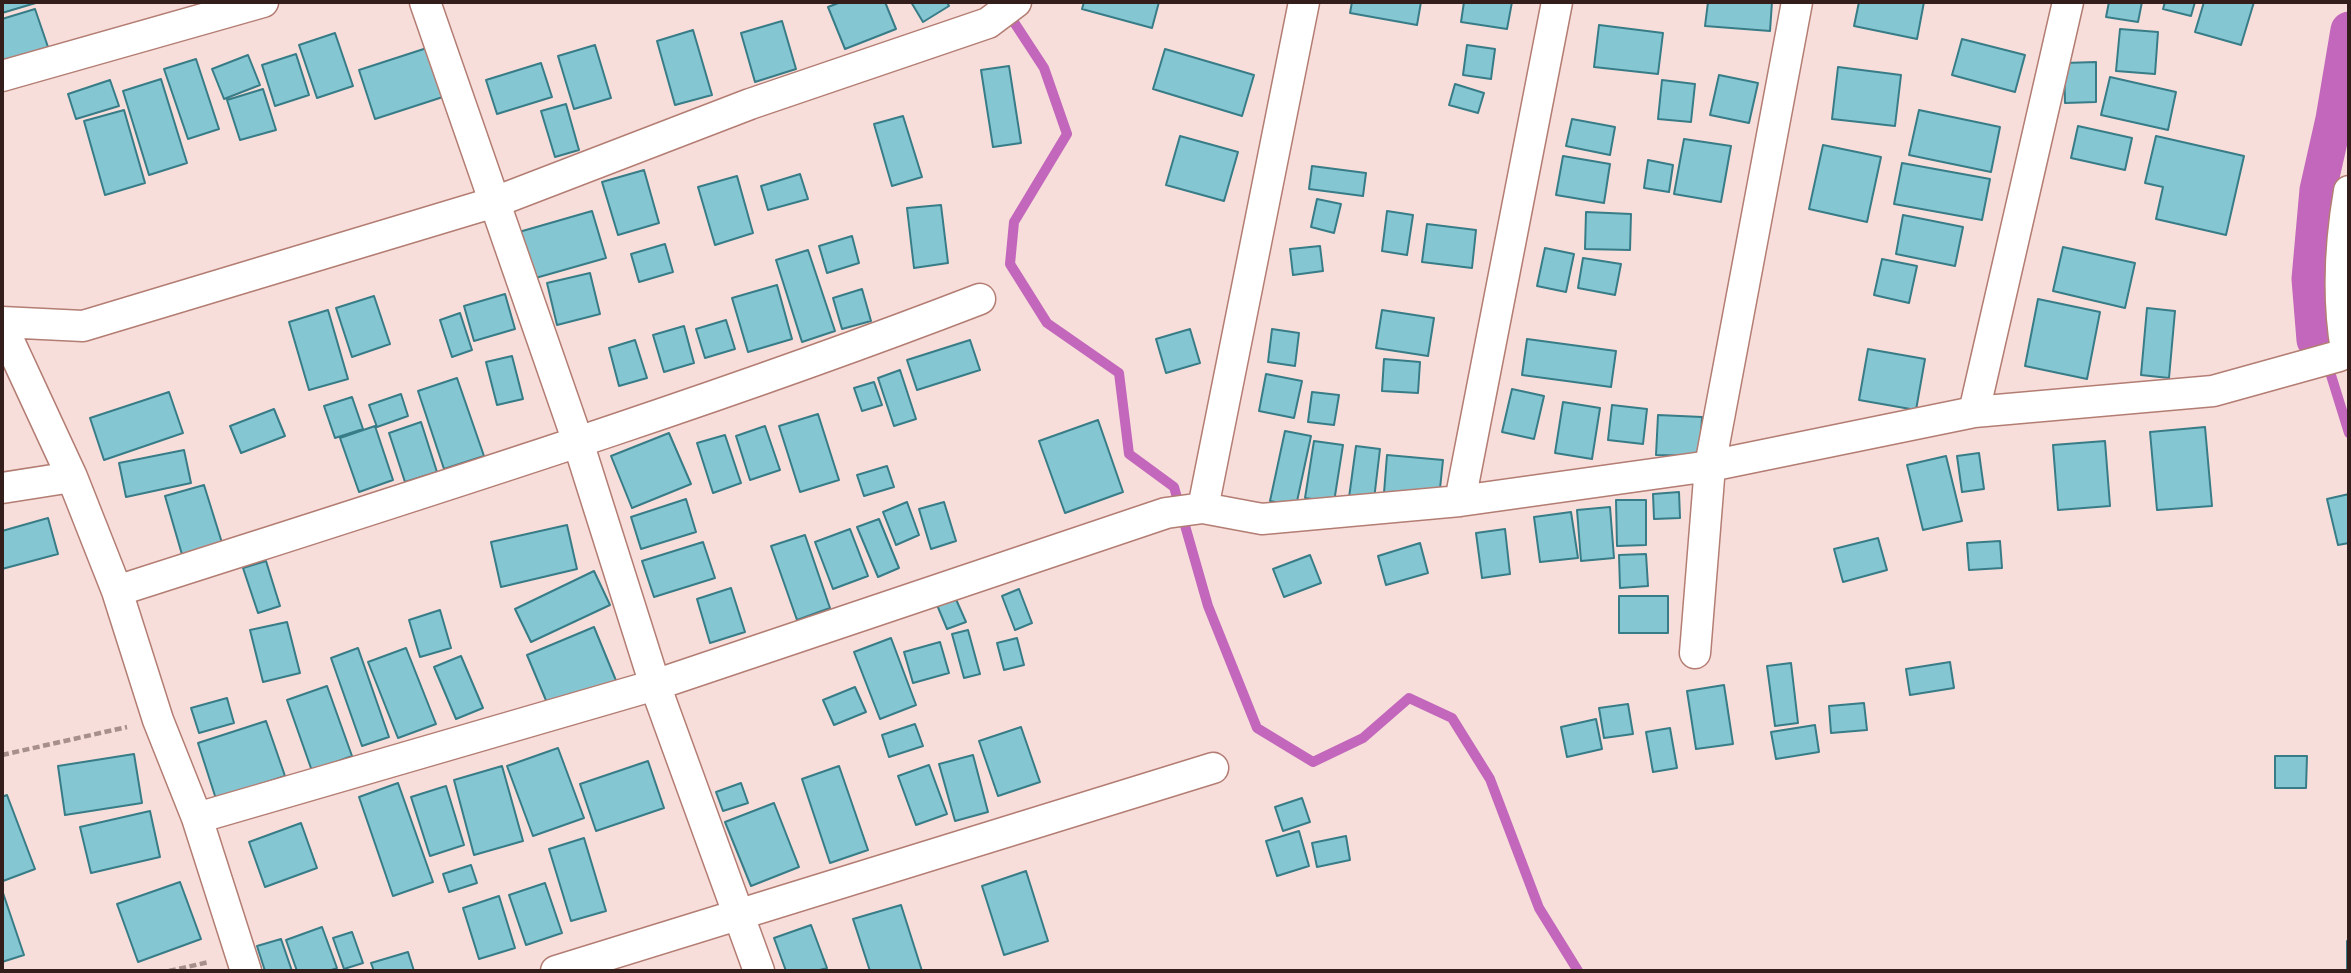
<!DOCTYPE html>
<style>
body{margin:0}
#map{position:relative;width:2351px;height:973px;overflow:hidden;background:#f7deda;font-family:Spectral,serif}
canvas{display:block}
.frame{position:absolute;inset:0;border:4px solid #341e1b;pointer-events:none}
</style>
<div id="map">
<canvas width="2351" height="973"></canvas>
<div class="frame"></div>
</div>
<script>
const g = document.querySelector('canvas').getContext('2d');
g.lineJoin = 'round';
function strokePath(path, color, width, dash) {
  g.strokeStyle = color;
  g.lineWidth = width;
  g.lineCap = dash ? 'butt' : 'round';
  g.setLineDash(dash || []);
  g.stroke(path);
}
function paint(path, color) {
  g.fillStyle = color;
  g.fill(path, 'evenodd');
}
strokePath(new Path2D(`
 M1008 13 1044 68 1067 134 1014 222 1010 264 1047 323 1119 373 1129 454 1174 487 1208 606 1257 728 1313 762 1363 738 1409 698 1452 718 1490 779 1539 908 1578 971
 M2330 372 2349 433`), '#c267bc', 10);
strokePath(new Path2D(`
 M2315 340 2310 279 2318 190 2334 119 2349 30`), '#c267bc', 37);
const building = new Path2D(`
 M2 2H39L2 13Z
 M841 2H885L896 29 845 49 828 7Z
 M911 2H947L949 6 923 22Z
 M1084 2H1159L1152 28 1082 9Z
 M1352 2H1421L1417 25 1350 13Z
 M1464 2H1512L1507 29 1461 22Z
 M1708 2H1772L1770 31 1705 26Z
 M1859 2H1924L1917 39 1854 26Z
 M2109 2H2142L2138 22 2106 17Z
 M2165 2H2195L2191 16 2163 9Z
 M2204 2H2254L2241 45 2195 32Z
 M35 9 48 47 2 62V19Z
 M782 21 796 69 755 82 741 33Z
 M1599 25 1663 33 1658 74 1594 67Z
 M2120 29 2158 32 2155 74 2116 71Z
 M693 30 712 95 675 105 657 41Z
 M335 33 353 86 317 98 299 45Z
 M1962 39 2025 55 2015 92 1952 75Z
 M595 45 611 98 574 109 558 56Z
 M1467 45 1495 49 1491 79 1463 75Z
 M433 46 449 95 375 119 359 70Z
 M1165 49 1254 75 1242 116 1153 89Z
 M296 54 309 95 275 106 262 65Z
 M248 55 260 85 224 99 212 69Z
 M196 59 219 129 188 139 164 69Z
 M2096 62V102L2065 103 2064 63Z
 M541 63 552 97 497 114 486 80Z
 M1009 66 1021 143 993 147 981 70Z
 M1838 67 1901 75 1895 126 1832 119Z
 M1719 75 1758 83 1749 123 1710 115Z
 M2110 77 2176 92 2168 130 2101 115Z
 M161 79 187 163 149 175 123 91Z
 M110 80 119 106 76 119 68 94Z
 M1662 80 1695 84 1691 122 1658 119Z
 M1455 84 1484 93 1478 113 1449 105Z
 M263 89 276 130 240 140 227 100Z
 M566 104 579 150 555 157 541 111Z
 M124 110 145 183 105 195 84 121Z
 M1919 110 2000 127 1991 172 1909 155Z
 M903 116 922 177 892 186 874 124Z
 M1572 119 1615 127 1610 155 1566 146Z
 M2078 126 2132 138 2125 170 2071 158Z
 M1180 136 1238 152 1224 201 1166 185Z
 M2156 136 2244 156 2226 235 2156 219 2163 187 2145 183Z
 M1684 139 1731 146 1721 202 1674 194Z
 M1823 145 1881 157 1867 222 1809 209Z
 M1563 156 1610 164 1604 203 1556 195Z
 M1648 160 1673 165 1669 192 1644 188Z
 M1902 163 1990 179 1982 220 1894 204Z
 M1312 166 1366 173 1363 196 1309 189Z
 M644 170 659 223 618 235 602 182Z
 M800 174 808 199 768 210 761 186Z
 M737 176 753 233 715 245 698 187Z
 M1317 199 1341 204 1334 233 1311 227Z
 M941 205 948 263 914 268 907 208Z
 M592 211 606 258 532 279 519 232Z
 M1387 211 1413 215 1407 255 1382 251Z
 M1586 212 1631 214 1630 250 1585 249Z
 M1903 215 1963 227 1955 266 1896 254Z
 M1427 224 1476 230 1472 268 1422 262Z
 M852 236 859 263 827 273 819 246Z
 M665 244 673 272 639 282 631 254Z
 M1320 246 1323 271 1293 275 1290 249Z
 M2063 247 2135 263 2125 308 2053 291Z
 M1545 248 1574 254 1566 292 1537 286Z
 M808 250 835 331 802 342 776 260Z
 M1583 258 1621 264 1615 295 1578 288Z
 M1882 259 1917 266 1909 303 1874 295Z
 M590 273 600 314 557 325 547 283Z
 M777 285 792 339 748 352 732 298Z
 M862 289 871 321 842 329 833 298Z
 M505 294 515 329 474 341 464 306Z
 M374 296 390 344 352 357 336 308Z
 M2038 299 2100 312 2087 379 2025 366Z
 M2147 308 2175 311 2169 378 2141 375Z
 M328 310 348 379 309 390 289 322Z
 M1382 310 1434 318 1428 356 1376 348Z
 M460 313 472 350 452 357 440 320Z
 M726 320 735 349 705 358 696 329Z
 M684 326 694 363 664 372 653 335Z
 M1190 329 1200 363 1166 373 1156 339Z
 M1272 329 1299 333 1295 366 1268 362Z
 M1527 339 1616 351 1611 387 1522 375Z
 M635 340 647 378 619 386 609 348Z
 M970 340 980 370 917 390 907 360Z
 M1868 349 1925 359 1916 410 1859 400Z
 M512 356 523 399 497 405 486 362Z
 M1384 359 1420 362 1418 393 1382 391Z
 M900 370 916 419 894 426 878 378Z
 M1266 374 1302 381 1294 418 1259 411Z
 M457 378 484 456 444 469 418 391Z
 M874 382 882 405 862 411 854 388Z
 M1512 389 1544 396 1534 439 1502 432Z
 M169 392 183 433 104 460 90 418Z
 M1312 392 1339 395 1334 425 1308 422Z
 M401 394 408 416 377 427 369 405Z
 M352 397 363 429 335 438 324 406Z
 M1563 402 1600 408 1592 459 1555 453Z
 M1612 405 1647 409 1643 444 1608 440Z
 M274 409 285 436 241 453 230 426Z
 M818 414 839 480 800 492 779 426Z
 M1658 415 1702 417 1700 456 1656 455Z
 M1098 420 1123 492 1065 513 1039 441Z
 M421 422 437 472 405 482 389 433Z
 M375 426 393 480 359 492 340 438Z
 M765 426 780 470 750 480 736 436Z
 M2205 427 2212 506 2157 510 2150 432Z
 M1285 431 1311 436 1296 506 1270 501Z
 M669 433 691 484 632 508 611 456Z
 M725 435 741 483 713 493 697 443Z
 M1314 441 1343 445 1334 502 1305 498Z
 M2105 441 2110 506 2058 510 2053 445Z
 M1356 446 1380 449 1373 508 1348 505Z
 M184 450 191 483 126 497 119 463Z
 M1979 453 1984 489 1962 492 1957 456Z
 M1387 455 1443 460 1439 498 1384 493Z
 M1946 456 1962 521 1923 530 1907 465Z
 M887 466 894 487 864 496 857 475Z
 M204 485 223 546 183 558 165 496Z
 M1679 492 1680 518 1654 519 1653 494Z
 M2349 494V543L2338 545 2327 499Z
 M686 499 696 532 641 549 631 517Z
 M1616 500H1646V545L1617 546Z
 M907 502 919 535 896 545 883 512Z
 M944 502 956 541 931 549 919 509Z
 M1610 507 1614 558 1581 561 1577 510Z
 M1571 512 1578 558 1540 562 1534 517Z
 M48 518 58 554 2 569V531Z
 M879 519 899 568 878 577 857 527Z
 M567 525 577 569 501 587 491 542Z
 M850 529 868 576 833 589 815 542Z
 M1505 529 1510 574 1482 578 1476 533Z
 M805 535 830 608 797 620 771 546Z
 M1878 538 1887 570 1843 582 1834 549Z
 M2000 541 2002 568 1969 570 1967 543Z
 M703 542 715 578 654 597 642 561Z
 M1420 543 1428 573 1386 585 1378 556Z
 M1646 554 1648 586 1620 588 1619 555Z
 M1310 555 1321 583 1284 597 1273 569Z
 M266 561 280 606 258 613 243 568Z
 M594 571 610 605 531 642 515 609Z
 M731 588 745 632 710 643 697 599Z
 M1019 589 1032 623 1015 630 1002 596Z
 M1619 596H1668V633H1619Z
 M955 597 966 622 947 629 937 605Z
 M440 610 451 648 420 657 409 620Z
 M287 622 300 673 263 682 250 630Z
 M594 627 617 683 550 710 527 655Z
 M968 630 980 674 964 678 952 634Z
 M891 638 916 705 880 719 854 652Z
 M1017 638 1024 665 1004 670 997 643Z
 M940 642 949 673 913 683 904 652Z
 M358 648 389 737 362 746 331 658Z
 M406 648 436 724 398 738 368 662Z
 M461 656 483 708 456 719 434 667Z
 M1950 662 1954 688 1910 695 1906 669Z
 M1791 663 1798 723 1775 726 1767 666Z
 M1724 685 1733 744 1696 749 1687 691Z
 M327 686 352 756 312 771 287 700Z
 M855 687 866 712 834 725 823 700Z
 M227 698 234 723 199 733 191 708Z
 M1864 703 1867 730 1831 733 1829 706Z
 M1628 704 1633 734 1604 738 1599 708Z
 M1596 719 1602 749 1567 757 1561 727Z
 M266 721 285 776 216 799 198 743Z
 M915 724 923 746 889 757 882 735Z
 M1815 725 1819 752 1776 759 1771 732Z
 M1021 727 1040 782 998 796 979 741Z
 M1670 728 1677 768 1653 772 1646 732Z
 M558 748 584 818 533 836 507 766Z
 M134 754 142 803 65 815 58 766Z
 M973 755 988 812 955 821 939 764Z
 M2275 756H2307L2306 788H2275Z
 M648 761 664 808 596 831 580 784Z
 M929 765 947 814 916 825 898 776Z
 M502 766 523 841 474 855 454 780Z
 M839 766 868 850 830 863 802 779Z
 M398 783 433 882 393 896 359 797Z
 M741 783 748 803 723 811 716 792Z
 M446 786 464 845 430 856 411 797Z
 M7 795 35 869 3 881 2 797Z
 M1302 798 1310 822 1283 831 1275 807Z
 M774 803 799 867 751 886 725 822Z
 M150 811 160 857 91 873 80 827Z
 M301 823 317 868 265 887 249 842Z
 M1299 831 1309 866 1277 876 1266 841Z
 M1346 836 1350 860 1317 867 1312 843Z
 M584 838 606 911 571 921 549 849Z
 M471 865 477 883 449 892 443 874Z
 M1026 871 1048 941 1004 955 982 886Z
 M180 882 201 939 138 962 117 904Z
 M545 883 562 933 526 945 509 895Z
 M2 890 24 955 2 962Z
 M499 896 515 948 479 959 463 908Z
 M901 905 922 971H870L853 919Z
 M811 925 827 968 816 971H786L774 938Z
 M322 927 337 968 329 971H297L286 940Z
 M352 932 363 963 344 969 333 938Z
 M281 939 292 971H265L257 946Z
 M2347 941H2349V971H2347Z
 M408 952 414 971H374L371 963Z`);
paint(building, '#84c7d3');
strokePath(building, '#387c87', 2);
const street = new Path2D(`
 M425 2 578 442 655 685 759 971
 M2 76 263 2
 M2 322 83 326 495 202 750 104 988 23 1016 2
 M2 326 72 477 117 591 158 720 197 818 246 971
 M1974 412 2068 2
 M2 488 72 477
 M1460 501 1557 2
 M1203 508 1304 2
 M117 591C406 498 697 408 980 299
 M1695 653 1710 466 1797 2
 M197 818 655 685 1166 513 1203 508 1262 519 1460 501 1710 466 1974 412 2213 391 2339 356 2346 350C2337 297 2340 243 2349 191
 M556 971 1213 768`);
strokePath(street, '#b37d73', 33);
strokePath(new Path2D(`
 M2 755 127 727
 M169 971 209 962`), '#a7908c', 4.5, [7, 3.5]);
strokePath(street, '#fff', 30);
</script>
